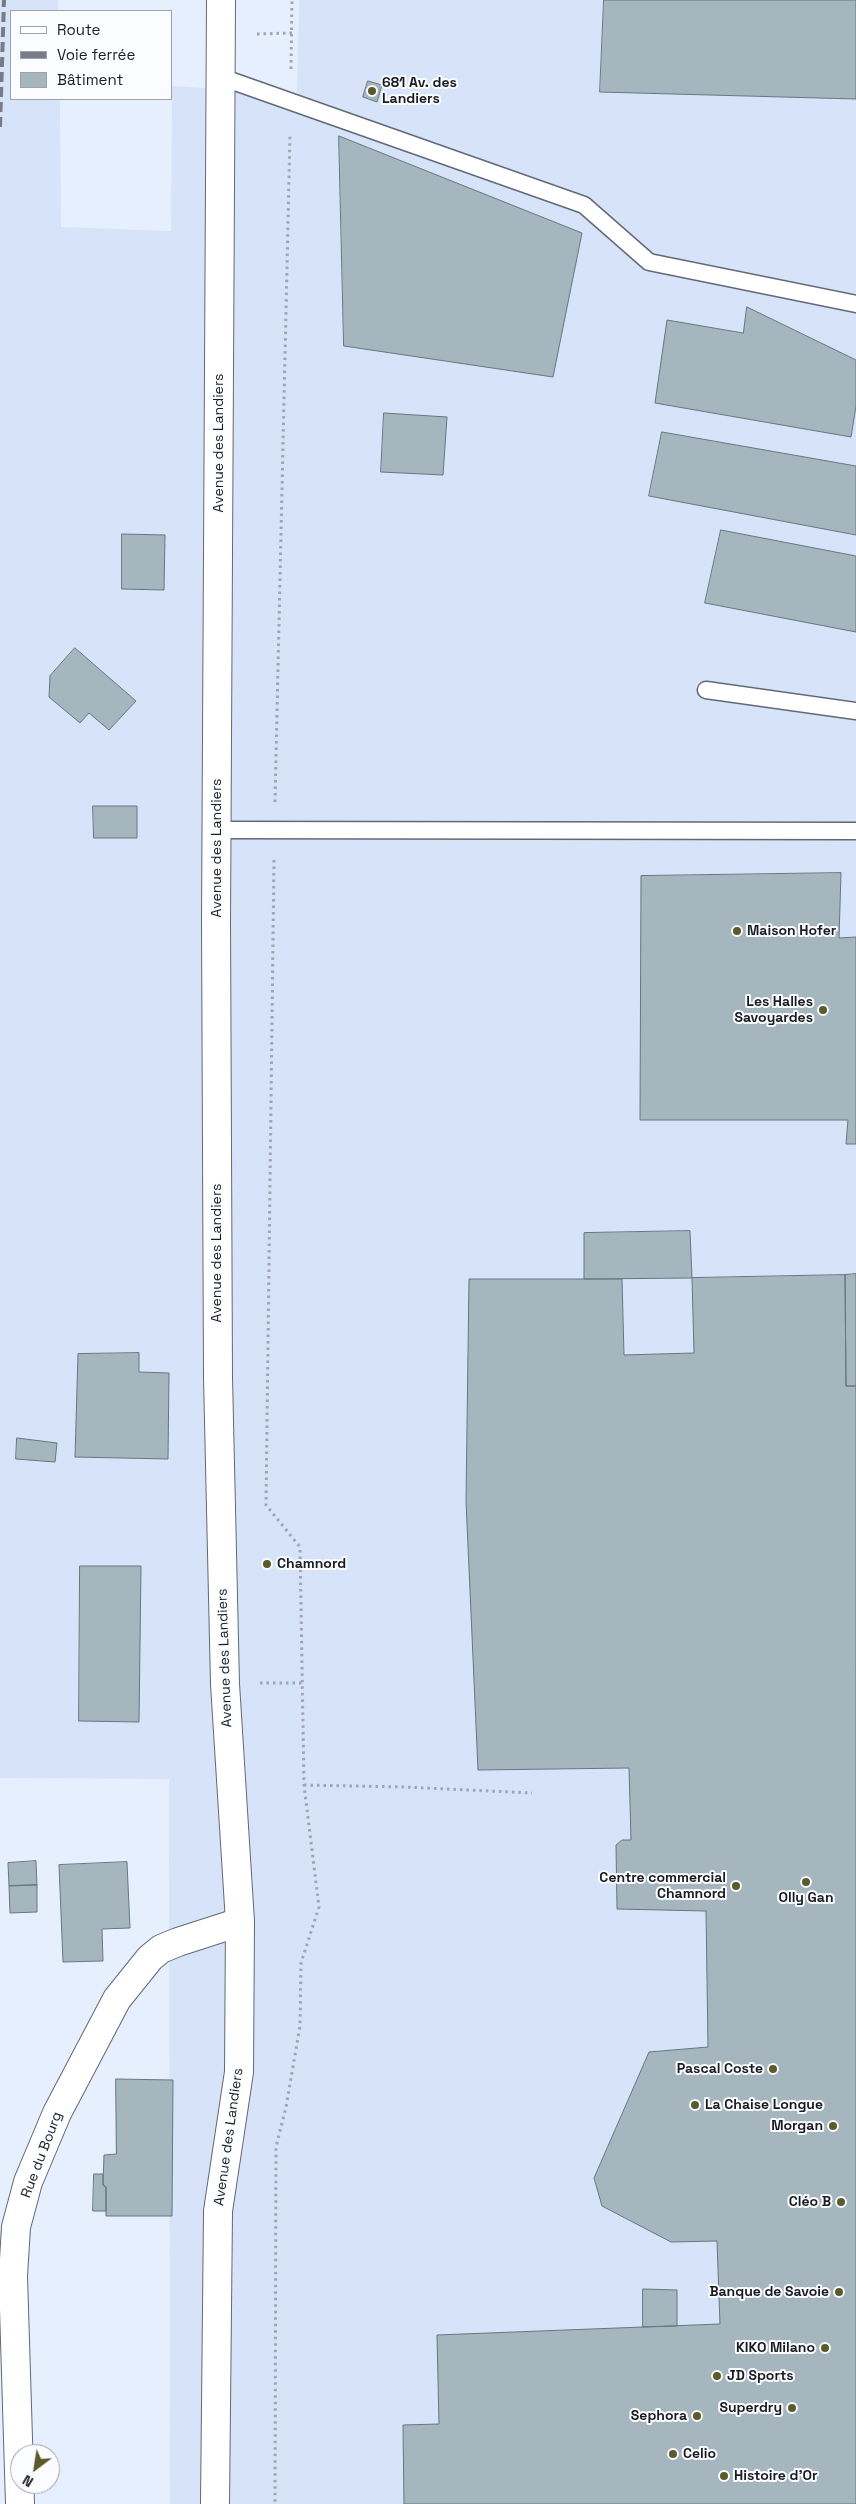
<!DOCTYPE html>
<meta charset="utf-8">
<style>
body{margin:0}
#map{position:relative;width:856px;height:2504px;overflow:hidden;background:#e6effe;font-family:"Space Grotesk",sans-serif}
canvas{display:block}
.legend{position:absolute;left:10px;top:10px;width:162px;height:90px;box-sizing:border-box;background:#fafcff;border:1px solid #a0a2a6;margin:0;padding:6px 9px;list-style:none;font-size:15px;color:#191c21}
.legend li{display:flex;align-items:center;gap:10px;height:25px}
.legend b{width:25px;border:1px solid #a0a2a6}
.north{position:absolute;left:10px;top:2444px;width:50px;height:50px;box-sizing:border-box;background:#fafcff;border:1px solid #a0a2a6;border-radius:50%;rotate:211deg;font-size:14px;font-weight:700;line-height:20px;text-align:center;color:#191c21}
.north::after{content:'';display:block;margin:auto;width:18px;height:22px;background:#5b5b28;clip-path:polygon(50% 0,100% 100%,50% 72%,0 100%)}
</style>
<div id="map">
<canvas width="856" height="2504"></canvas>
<ul class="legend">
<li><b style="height:6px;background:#fff"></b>Route</li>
<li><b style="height:6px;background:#777c86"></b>Voie ferrée</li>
<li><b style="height:14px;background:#a6b6bf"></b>Bâtiment</li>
</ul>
<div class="north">N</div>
</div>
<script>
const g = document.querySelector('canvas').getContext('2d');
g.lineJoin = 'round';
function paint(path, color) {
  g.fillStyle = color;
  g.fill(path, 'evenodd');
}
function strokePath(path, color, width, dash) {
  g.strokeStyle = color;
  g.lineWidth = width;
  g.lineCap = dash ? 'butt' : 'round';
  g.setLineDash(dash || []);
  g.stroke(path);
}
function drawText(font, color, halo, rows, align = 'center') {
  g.font = font + ' "Space Grotesk",sans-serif';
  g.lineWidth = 4;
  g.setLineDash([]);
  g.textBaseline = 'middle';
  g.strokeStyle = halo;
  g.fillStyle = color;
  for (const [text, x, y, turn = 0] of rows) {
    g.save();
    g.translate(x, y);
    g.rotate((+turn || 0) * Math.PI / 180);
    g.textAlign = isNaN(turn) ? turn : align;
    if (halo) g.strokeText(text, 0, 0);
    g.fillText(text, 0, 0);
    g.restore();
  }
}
paint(new Path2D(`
 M0 0H58V11H11V99H60L61 227 171 231 172 86 297 94 299 0H856V2504H170L169 1779 0 1778Z`), '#d7e3f9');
const building = new Path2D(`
 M604 0H856V99L600 92Z
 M368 81 382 85 377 102 363 97Z
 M339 136 582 233 553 377 344 346Z
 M747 307 856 360V406L851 437 655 403 667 320 743 333Z
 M384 413 447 417 443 475 381 472Z
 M662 432 856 466V535L649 496Z
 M721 530 856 556V632L705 603Z
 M122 534 165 535 164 590 122 589Z
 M75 648 136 701 109 730 89 713 80 723 49 697 50 676Z
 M93 806H137V838H94Z
 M841 873 839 938 856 937V1144H846L848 1120H640L641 876Z
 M690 1231 692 1278 584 1279V1233Z
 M856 1274V1386H846L845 1275Z
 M845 1275 846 1386H856V2504H404L403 2425 439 2424 437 2335 720 2324 717 2241 671 2242 602 2206 594 2178 649 2052 708 2047 706 1911 617 1909 616 1845 622 1840H631L629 1768 478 1770 466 1501 469 1279H622L624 1355 694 1353 692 1278Z
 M139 1353V1372L169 1373 168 1459 75 1457 78 1354Z
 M17 1438 57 1443 55 1462 16 1459Z
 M80 1566H141L139 1722 79 1721Z
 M36 1861 37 1885 9 1886 8 1863Z
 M127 1862 130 1928 102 1929 103 1961 63 1962 59 1865Z
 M37 1885V1912L10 1913 9 1886Z
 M116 2079 173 2080 172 2216H106V2187L103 2185 104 2155 116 2154Z
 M94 2174H103V2185L106 2187V2211H93Z
 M643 2289 677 2290V2326L643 2327Z`);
paint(building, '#a6b6bf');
strokePath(building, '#68777f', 1);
const service = new Path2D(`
 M221 77 584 205 649 262 856 304
 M706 690 856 711
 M217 830 856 831`);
const minor = new Path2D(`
 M20 2504 13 2276 16 2227 28 2182 57 2113 117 1999 150 1958 161 1949 178 1942 240 1922`);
const secondary = new Path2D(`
 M215 2504 218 2211 239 2072 240 1922 225 1684 218 1377 216 921 221 0`);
strokePath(service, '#626976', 19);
strokePath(minor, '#626976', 30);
strokePath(secondary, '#626976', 30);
strokePath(new Path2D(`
 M257 34 292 33
 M291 69 292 0
 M275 802 290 133
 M274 860 266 1505 300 1547 304 1785 319 1907 301 1963 300 2026 286 2107 276 2147 275 2504
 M260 1683H302
 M304 1785 404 1787 532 1793`), '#9fa6b2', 3, [2.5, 4]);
strokePath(service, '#fff', 16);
strokePath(minor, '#fff', 28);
strokePath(secondary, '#fff', 28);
strokePath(new Path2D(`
 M0 127 4 0`), '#777c86', 4, [10, 5]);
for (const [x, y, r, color] of [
 [372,91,5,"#5b5b28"],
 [737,931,5,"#5b5b28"],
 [823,1010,5,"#5b5b28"],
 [267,1564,5,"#5b5b28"],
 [806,1882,5,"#5b5b28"],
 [736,1886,5,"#5b5b28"],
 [773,2069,5,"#5b5b28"],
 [695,2105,5,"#5b5b28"],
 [833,2126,5,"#5b5b28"],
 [841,2202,5,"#5b5b28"],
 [839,2292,5,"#5b5b28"],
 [825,2348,5,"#5b5b28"],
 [717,2376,5,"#5b5b28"],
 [792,2408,5,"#5b5b28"],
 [697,2416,5,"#5b5b28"],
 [673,2454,5,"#5b5b28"],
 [724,2476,5,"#5b5b28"]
]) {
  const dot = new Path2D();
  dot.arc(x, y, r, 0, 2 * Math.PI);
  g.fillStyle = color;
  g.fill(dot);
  strokePath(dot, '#fafcff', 2);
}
drawText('bold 14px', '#191c21', '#fafcff', [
 ["681 Av. des",382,83,"left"],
 ["Landiers",382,99,"left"],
 ["Maison Hofer",747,931,"left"],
 ["Les Halles",813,1002],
 ["Savoyardes",813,1018],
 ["Chamnord",277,1564,"left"],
 ["Centre commercial",726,1878],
 ["Chamnord",726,1894],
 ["Olly Gan",806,1898,"center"],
 ["Pascal Coste",763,2069],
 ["La Chaise Longue",705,2105,"left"],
 ["Morgan",823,2126],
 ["Cléo B",831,2202],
 ["Banque de Savoie",829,2292],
 ["KIKO Milano",815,2348],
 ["JD Sports",727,2376,"left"],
 ["Superdry",782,2408],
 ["Sephora",687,2416],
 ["Celio",683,2454,"left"],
 ["Histoire d'Or",734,2476,"left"]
], 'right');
drawText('14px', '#191c21', '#fafcff', [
 ["Avenue des Landiers",219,443,-90],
 ["Avenue des Landiers",217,848,-90],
 ["Avenue des Landiers",217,1253,-90],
 ["Avenue des Landiers",225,1658,-92],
 ["Avenue des Landiers",229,2137,-82],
 ["Rue du Bourg",42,2155,-69]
]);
</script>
